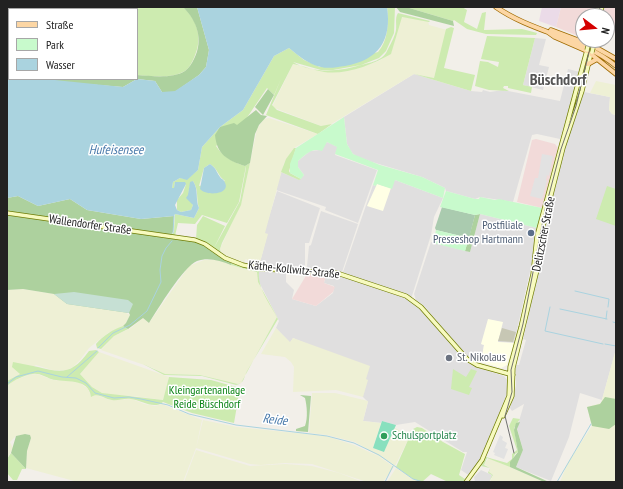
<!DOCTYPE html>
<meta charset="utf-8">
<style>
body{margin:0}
#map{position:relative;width:623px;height:489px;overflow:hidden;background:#f2efe9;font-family:"PT Sans Narrow",sans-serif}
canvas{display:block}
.frame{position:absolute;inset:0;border:8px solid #222;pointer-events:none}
.legend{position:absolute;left:8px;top:8px;width:130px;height:72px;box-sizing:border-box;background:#fff;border:1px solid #a7a7a7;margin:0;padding:5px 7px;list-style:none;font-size:12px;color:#222}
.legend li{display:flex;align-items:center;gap:8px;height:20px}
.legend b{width:20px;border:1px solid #a7a7a7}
.north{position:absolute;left:575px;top:8px;width:40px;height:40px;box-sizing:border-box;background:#fff;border:1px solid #a7a7a7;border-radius:50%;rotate:106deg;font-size:11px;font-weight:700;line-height:16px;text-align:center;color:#222}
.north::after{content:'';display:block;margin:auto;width:14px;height:18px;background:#d40000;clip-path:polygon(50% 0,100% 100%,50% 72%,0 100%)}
</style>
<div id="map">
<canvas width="623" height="489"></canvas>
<div class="frame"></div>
<ul class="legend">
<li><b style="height:5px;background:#fcd6a4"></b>Straße</li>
<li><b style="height:11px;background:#c8facc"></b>Park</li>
<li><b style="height:11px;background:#aad3df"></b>Wasser</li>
</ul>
<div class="north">N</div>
</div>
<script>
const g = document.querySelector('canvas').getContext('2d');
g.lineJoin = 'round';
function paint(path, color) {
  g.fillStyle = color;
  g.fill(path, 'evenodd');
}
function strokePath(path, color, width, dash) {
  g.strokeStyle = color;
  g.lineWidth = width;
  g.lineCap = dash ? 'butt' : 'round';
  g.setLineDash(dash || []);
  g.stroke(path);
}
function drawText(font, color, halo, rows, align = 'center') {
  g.font = font + ' "PT Sans Narrow",sans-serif';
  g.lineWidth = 3;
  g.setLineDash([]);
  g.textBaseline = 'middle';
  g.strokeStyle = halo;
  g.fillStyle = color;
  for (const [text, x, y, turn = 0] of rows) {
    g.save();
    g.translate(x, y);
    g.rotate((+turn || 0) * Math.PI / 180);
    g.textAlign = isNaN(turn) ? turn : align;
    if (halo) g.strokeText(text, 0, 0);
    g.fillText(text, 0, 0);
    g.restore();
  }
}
paint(new Path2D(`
 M535 38 546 39 539 65 549 67 543 90 523 85Z
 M568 69 580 72 560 139 537 134 532 135 513 202 480 197 475 199 446 191 445 188 422 177 359 158 352 153 347 144 344 117 414 74 471 91 482 92 483 90 490 92 503 90 560 101Z
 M584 92 610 97 609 110 612 114 616 115V349L602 400 580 393 569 437 551 481 516 467 523 450 517 428 524 404 512 411 510 408 516 386V365H519L526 340 523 339 541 260 543 238 565 147Z
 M327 142 338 147 335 155 377 170 358 223 325 210 326 207 276 190 281 172 299 180 304 175 298 167V161L310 151 320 150Z
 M395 180 443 198 434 217 431 235 411 299 464 356 465 361 473 366 504 376 508 381 509 389 479 462 470 476 461 470 467 452H463L415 422 396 425 382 421 381 423 363 421 368 402 312 346 293 338 290 343 276 328 279 321 259 282 258 271 286 273V282L294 290 292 299 316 306 333 293 334 286 324 283 326 275 342 276V275L373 185 376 186Z
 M277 191 320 208 309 243H305V269H263L259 266 267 235 264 233Z
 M321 211 358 224 342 272 308 269 307 266 309 246 311 245Z
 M480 214 537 228 531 267 514 343 498 342 481 344 484 345 481 362 467 356 424 306 416 300 414 294 431 242 470 252Z
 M481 470 492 475 489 482H475L474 477Z`), '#e0dfdf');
paint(new Path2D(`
 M561 7H595L593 16H583V38L556 27Z
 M605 7H616V33L607 32V16H602Z
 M536 139 555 144 558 148 542 208 517 202 532 140Z
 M307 274 326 275 324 283 335 287 333 292 316 306 292 299Z`), '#f2dad9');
paint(new Path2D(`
 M542 7H561L556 27 539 21Z`), '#ebdbe8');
paint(new Path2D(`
 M377 184 391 188 383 211 367 206Z
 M488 319 503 322 498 342 514 343 507 365 501 368 481 362 484 345 481 344Z`), '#ffffe5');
paint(new Path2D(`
 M502 328 516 332 513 342 498 341Z`), '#c7c7b4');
paint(new Path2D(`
 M403 17 428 21 429 25 447 30 434 78 414 74 328 126H321L272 107 293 64 325 72H337L364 66 379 61 391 53 400 19Z
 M596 81 616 85V115L612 114 609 110 610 97 590 93Z
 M269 118 318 134 294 148 284 163 265 233 268 234 259 266 252 264 246 259 244 262 238 261 222 254 220 249 242 201 257 129 264 119Z
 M204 260H216L257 272 258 282 277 317 241 383 238 384 200 375 163 374 153 368 101 350 114 336 131 328 143 318 149 323 189 266Z
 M23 289 54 294 67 304 122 311 130 315 125 325 108 333 89 348 80 360 73 367 67 370H52L36 365 7 381V290Z
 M276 328 290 342 293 338 370 366 366 379 368 380 363 397 336 390 293 392 294 367 291 362 285 357 261 354Z
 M616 349V482H560L568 462 592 426 587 407 601 403Z
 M99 352 169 377 163 400 134 396H115L102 393 92 387 80 374Z
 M37 374 53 380 71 381 80 383 88 389 91 396 96 395 110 400 132 399 144 404 155 406 162 404 202 420 196 448 203 420 237 427 326 436 354 445 378 456 394 467 383 482H367L312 464 285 463 261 465 250 464 196 448 183 482H78L26 468 27 451 31 438 28 434 16 436 10 442 13 448 7 459V386L15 380 29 375Z
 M312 393H335L368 401 363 421 381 423 373 448 384 452 395 428 410 436 395 466 355 442 327 435 309 433Z
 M196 450 250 466 285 464 312 466 339 473 363 482H184Z
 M489 458 510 467 544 482H490L493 475 489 472 490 468 484 464Z
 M396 468 413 479 423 482H387Z`), '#eef0d5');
paint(new Path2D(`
 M10 7H183C199 22 203 40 193 60 191 64 188 70 183 72 169 79 152 76 137 75V9H10Z
 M387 7H395L394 33 386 51 379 58 361 65 333 70H321L293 62C316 75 341 71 365 64 373 62 381 60 386 53 389 47 393 40 395 34 398 27 394 19 398 13L430 21 429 22 402 17 391 54C372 65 346 75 324 72 313 70 304 66 293 64L272 105 277 110 321 126 332 124 318 134 266 115 281 79 274 95 267 88 246 119 216 146C223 157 233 162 245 166L250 163 241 205 222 243 220 249 221 253 219 254 196 239 197 225 203 216 225 226 214 248 240 201 246 168V166L239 202 227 223 202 215 195 224 178 223 175 236 171 235 174 232 175 214 194 218 199 208C196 199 199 190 193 181 186 190 189 196 193 205L191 210 181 212 177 210V200L183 193 186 184 175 182 174 189 172 188 173 182 180 178 187 179 198 170 202 147 220 127 243 110 274 56 289 48 304 60 320 67 378 52C388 41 389 22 387 7ZM210 164C219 170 217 175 225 181L199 186 204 168Z
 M406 7H462L467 10 464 22 477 29 482 13 486 12 484 30 522 29 541 34 537 33 536 35 486 34 467 29 454 20 453 21Z
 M451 27 454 28 444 68 475 75 471 91 414 74 434 78 446 29Z
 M487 36 535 38 523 85 532 87 531 93 508 88V86H504L503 88 509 91 489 90 475 86 480 61 488 62 498 67 499 62 481 59Z
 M294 148H296L289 171 290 173 301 179 299 180 281 172 286 159Z
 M607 186 616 189V226L596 219Z
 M232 263 274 272 259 271C257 288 270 304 278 319L247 371C244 377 244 384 236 385L202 376 164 375 143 364 165 374 200 375 238 384 241 383 277 317 258 282 257 272 231 265Z
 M123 326 128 329 114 336 101 349 97 348 96 344C104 335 112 330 123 326Z
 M96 350 99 352 80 374 92 387 102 393 163 400 169 377 211 380 240 388 234 423 192 413 163 402C154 410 141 400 131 399 124 398 118 401 112 400 104 399 98 392 91 397 89 377 64 383 51 379 45 377 40 373 33 374 24 375 14 380 7 386V381L20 374 12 367 13 362C21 364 30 365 38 367 63 374 73 373 89 351Z
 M453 369 466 377 471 369 477 371 469 387 472 388 469 395 451 389Z
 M513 418 520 419 514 428 518 452 515 454 510 467 487 458 484 465 490 468 489 472 493 475 489 482 492 475 488 473 490 468 481 466 486 457 507 463 512 459V454L517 450 509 426Z
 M417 427 422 428 443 442 465 454 459 475 465 479 463 482H448L431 474 422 482 413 479 396 467 413 429Z
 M11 453 26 469H22L17 480H13L7 473V459Z`), '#cdebb0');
paint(new Path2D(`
 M183 7H197L209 50 206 67 199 75 175 92H162L155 81 137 79V75C152 76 172 79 185 71 189 68 192 63 194 59 204 40 197 21 183 7Z
 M396 7H406L453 21 454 26 400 12Z
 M48 79H137L123 87 49 81Z
 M268 89 274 95 263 115 255 107Z
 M256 110 261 115 267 116 259 125 255 134 250 163 245 166C227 160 217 155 215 135L220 127 234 123 237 125Z
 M18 196 38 206 70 199 87 210 141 219 174 216 173 232 171 235 7 212V198Z
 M480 214 470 252 465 251 475 215Z
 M7 215 194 241C208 246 218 257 232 263L231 265C220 261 209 257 197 261 183 267 158 309 149 323L143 318 128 329 123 326 126 323 130 315 129 313 67 304 54 294 23 289 7 290Z
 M300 395 311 396 308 432 296 431V429L305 426C308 418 307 406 305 398Z
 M605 397 616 399V424L609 429 592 426 587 407 600 404Z
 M520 422 517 429 523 450 516 467 549 482H544L510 467V462L518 452 514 430 516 423Z
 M25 434 30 435 31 438 27 451 26 469 11 453 16 436Z`), '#add19e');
paint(new Path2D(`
 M74 292 128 300 133 304 129 313 67 304 54 294Z`), '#c6e0d4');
paint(new Path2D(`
 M442 207 475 215 469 238 436 230 435 228Z`), '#aacbaf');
paint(new Path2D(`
 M344 117 347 144 353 154 380 165 422 177 445 188 443 198 395 180 392 189 377 184 376 186 373 185 378 170 335 154 337 147 327 142 322 151C312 147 305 155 298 161V167L304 175 301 179 290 173V164L296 148Z
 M446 191 475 199H479L480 197 495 200 499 199 542 208 537 228 480 214 475 215 440 207Z
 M436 230 469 238 465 251 433 243Z`), '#c8facc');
paint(new Path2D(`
 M382 421 396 425 384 452 373 448Z`), '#88e0be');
paint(new Path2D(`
 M542 154 553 156 549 176 547 175 546 180 547 181 542 199 530 196 535 178H538Z
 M500 435 503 437 502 440 507 443 505 448 508 449 504 459 494 455 495 453 493 452Z`), '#e2e2e2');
paint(new Path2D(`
 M197 7H387C392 40 379 60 345 66 337 67 329 69 321 67 308 64 299 56 289 48L274 56 243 110 220 127 202 147 198 170 187 180 180 178 173 182 172 188H174L175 182H185L186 184 175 205 177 210 181 212 191 210 193 205 186 198 188 195 190 182 193 181C199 190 195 199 199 208L194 218 175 214 174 216 141 219 87 210 70 199 38 206 18 196 7 198V68H9V79H45L123 87 137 79 155 81 162 92 175 91 199 75 206 67 209 50Z
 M210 164C217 169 215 170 220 177 221 179 223 179 224 181 233 194 207 197 200 189L204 168Z`), '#aad3df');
strokePath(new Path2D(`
 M173 233 174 216
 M575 291 609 299 608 307
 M550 307 545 331 603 344
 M560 309 607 319
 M606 319 607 311
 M613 322 616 323
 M605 344 616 346
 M98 348 113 333 130 325 147 311 161 282 160 270 162 256 166 248 172 241
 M67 377 97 351
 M7 384 16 377 38 371 62 377 76 378 86 383 95 393 114 398 129 397 141 399 168 405 189 414 236 425 327 436 354 443 379 455 413 479 423 482
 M385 482 393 466
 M557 482 591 424`), '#aad3df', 1);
const secondary = new Path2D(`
 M595 16 598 7
 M599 16 602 7
 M593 48 594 40
 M7 213 195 240 205 244 225 258 243 265 262 269 337 273 406 296 421 307 467 359 477 365 513 375
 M503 416 512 396 513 368 537 270 540 238 563 148 582 91 591 53
 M466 482 482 460 509 396 510 367 521 327 533 274 537 236 587 50`);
const primary = new Path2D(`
 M496 7C533 33 581 37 616 66
 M551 30 588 44
 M548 32 555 37 587 51
 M593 46 616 59
 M591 54 616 74
 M588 64 597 59`);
strokePath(secondary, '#707d05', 5);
strokePath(primary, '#a06b00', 5.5);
strokePath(secondary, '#f7fabf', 3.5);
strokePath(primary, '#fcd6a4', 4);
strokePath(new Path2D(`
 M598 16 600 7
 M514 453 505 416 512 392 511 370 523 324 545 210 561 149 576 106 592 40`), '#707070', 1);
const secondaryBridge = new Path2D(`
 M587 50 588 46
 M592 52 593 48`);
strokePath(secondaryBridge, '#707d05', 5, []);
strokePath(secondaryBridge, '#f7fabf', 3.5);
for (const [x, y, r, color] of [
 [531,233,4,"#5c6f8a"],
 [449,358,4,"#6b7280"],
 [384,436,4,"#2e9e5b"]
]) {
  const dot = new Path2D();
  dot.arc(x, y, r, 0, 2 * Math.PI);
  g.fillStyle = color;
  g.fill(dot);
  strokePath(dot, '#fff', 1.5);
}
drawText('12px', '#222', '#fff', [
 ["Wallendorfer Straße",90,225,8],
 ["Delitzscher Straße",544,234,-79],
 ["Käthe-Kollwitz-Straße",294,270,6]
]);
drawText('12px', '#4e5e75', '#fff', [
 ["Postfiliale",523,226],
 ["Presseshop Hartmann",523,240]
], 'right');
drawText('12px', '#5b616d', '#fff', [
 ["St. Nikolaus",457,358]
], 'left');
drawText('12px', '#0c8416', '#fff', [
 ["Kleingartenanlage",207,391],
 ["Reide Büschdorf",207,405]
]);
drawText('12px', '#27864d', '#fff', [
 ["Schulsportplatz",392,436]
], 'left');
drawText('italic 13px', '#4a7aab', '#fff', [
 ["Hufeisensee",116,150],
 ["Reide",275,420,7]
]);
drawText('bold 16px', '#555', '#fff', [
 ["Büschdorf",558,80]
]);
</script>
